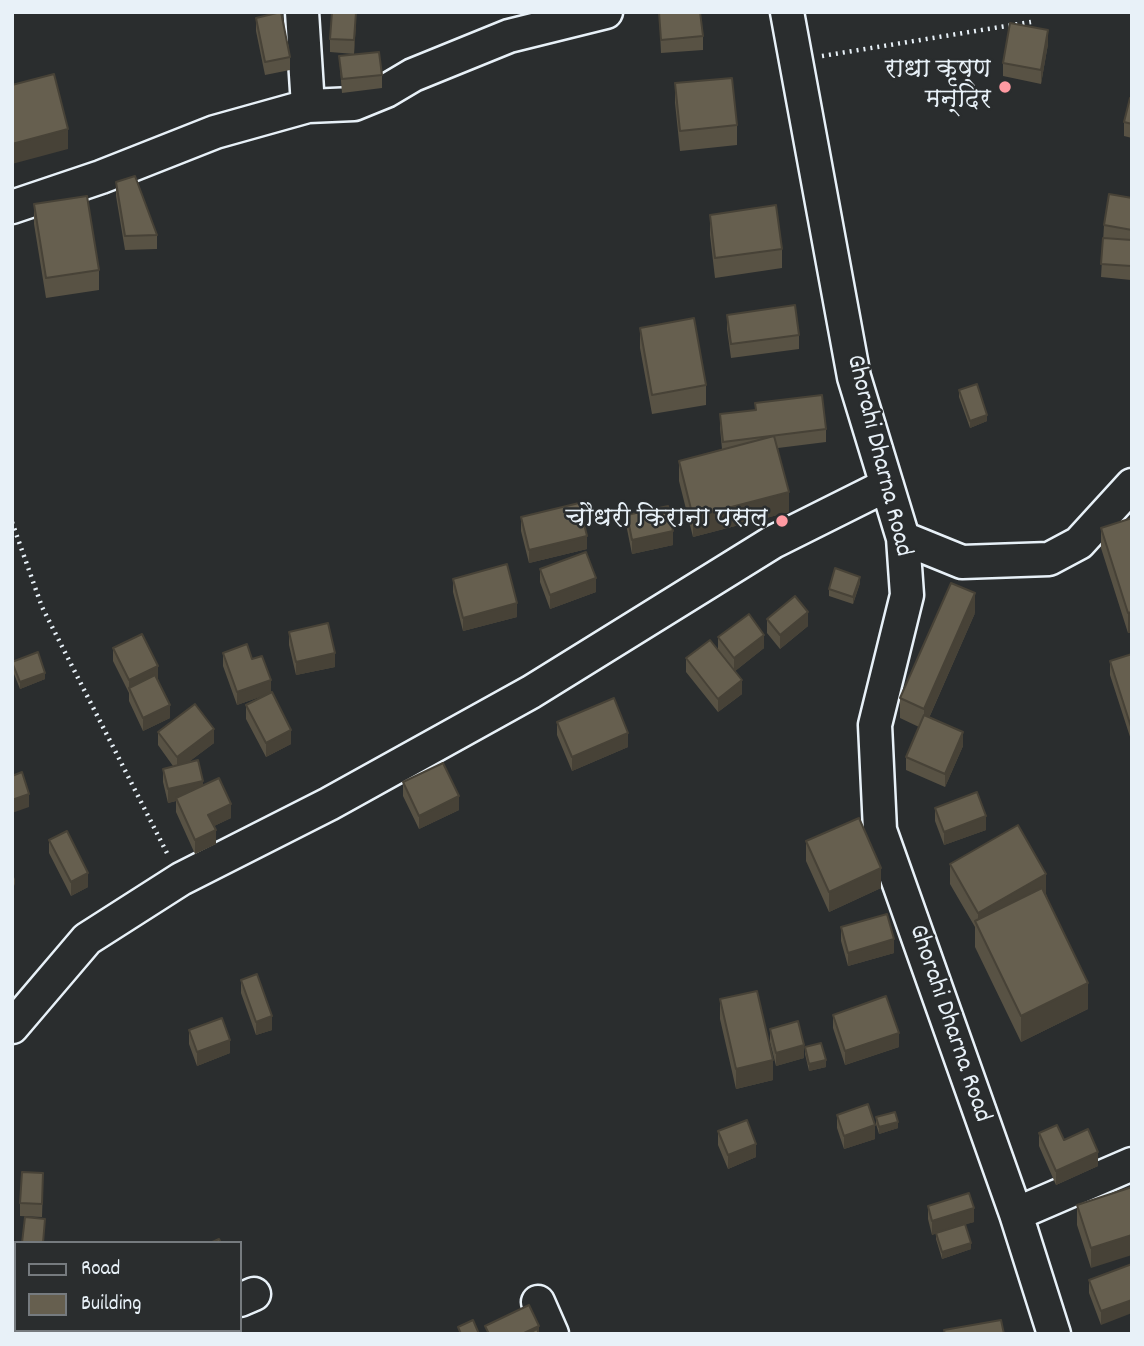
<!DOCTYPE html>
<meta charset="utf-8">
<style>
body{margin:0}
#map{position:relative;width:1144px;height:1346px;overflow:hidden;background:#2a2d2e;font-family:Dekko,sans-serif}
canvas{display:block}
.frame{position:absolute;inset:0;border:14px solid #e8f1f8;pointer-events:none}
.legend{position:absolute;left:14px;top:1241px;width:228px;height:91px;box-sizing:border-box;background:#2a2d2e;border:2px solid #767b7f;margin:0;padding:9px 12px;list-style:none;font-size:21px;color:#e8f1f8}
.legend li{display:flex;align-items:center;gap:14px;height:35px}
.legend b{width:35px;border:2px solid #767b7f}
</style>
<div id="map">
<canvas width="1144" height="1346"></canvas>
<div class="frame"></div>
<ul class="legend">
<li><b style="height:9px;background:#2a2d2e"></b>Road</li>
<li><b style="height:19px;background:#665f4f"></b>Building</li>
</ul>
</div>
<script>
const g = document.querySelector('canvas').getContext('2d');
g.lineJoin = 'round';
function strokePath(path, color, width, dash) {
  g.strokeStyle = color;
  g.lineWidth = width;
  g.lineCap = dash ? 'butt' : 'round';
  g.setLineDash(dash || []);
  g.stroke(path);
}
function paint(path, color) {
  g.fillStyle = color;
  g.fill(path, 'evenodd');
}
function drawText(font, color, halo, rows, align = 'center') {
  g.font = font + ' Dekko,"Playpen Sans Deva",sans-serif';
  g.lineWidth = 5;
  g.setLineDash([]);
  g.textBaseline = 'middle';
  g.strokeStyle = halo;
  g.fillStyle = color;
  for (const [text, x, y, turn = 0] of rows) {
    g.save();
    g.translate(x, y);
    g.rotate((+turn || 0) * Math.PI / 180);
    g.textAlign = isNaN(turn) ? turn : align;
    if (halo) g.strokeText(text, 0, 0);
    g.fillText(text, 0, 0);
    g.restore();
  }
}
const minor = new Path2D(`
 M302 12 308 106
 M787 12 854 377 903 538 907 595 875 725 880 830 1016 1214 1054 1334
 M12 207 101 177 215 132 308 106 354 104 386 91 413 75 509 36 606 12
 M903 538 962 562 1049 559 1079 543 1132 485
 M12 1027 87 939 181 879 329 804 531 692 773 542 887 485
 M1016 1214 1132 1164
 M12 1295 16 1298
 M240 1300 254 1294
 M538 1302 552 1334
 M36 1330 38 1334
 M159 1334 168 1330`);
strokePath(minor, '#e8f1f8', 37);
strokePath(new Path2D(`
 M822 56 1031 22
 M12 522 42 607 169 857`), '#e8f1f8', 4.5, [2, 5]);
strokePath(minor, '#2a2d2e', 32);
paint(new Path2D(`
 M659 12 703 36V50L661 53Z
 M256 18 290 57V70L265 75 256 31Z
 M356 22 354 54 330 52V39Z
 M1048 44 1041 84 1003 76V63Z
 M339 56 382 75V88L342 93Z
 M675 83 737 125V145L680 151 675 103Z
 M1132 99V138L1124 136V122Z
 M116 182 157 235V249L125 250 116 196Z
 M1132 198 1131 280 1101 277 1104 225Z
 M34 204 99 270V290L46 298 34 224Z
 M710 215 782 249V268L715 278 710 235Z
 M727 315 799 335V349L731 358 727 329Z
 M640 328 706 385V405L652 414 640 348Z
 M959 390 987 421 970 428 959 397Z
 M755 403 826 429V442L778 448 789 512 693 537 679 481V461L722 449 720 428V414L755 410Z
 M627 515 673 545 632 554 627 529Z
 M521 517 587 549 529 563 521 531Z
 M1132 518V632L1128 633 1101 548V528Z
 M540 569 596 592 550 609 540 582Z
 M453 579 517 617 463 631 453 592Z
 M860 583 853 604 829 596V589Z
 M975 613 929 718 963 746 945 787 906 770V757L919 727 900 718V698Z
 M767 619 808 626 780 649 767 633Z
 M289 632 335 667 296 675 289 645Z
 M718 637 764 648 735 671 742 694 718 712 686 672V658L718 650Z
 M113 648 158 679 170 718 143 731 129 701V693L113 661Z
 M223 653 252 659 271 693 291 744 266 757 246 719V705L268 694 237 705 223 666Z
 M1132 654V743L1110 675V661Z
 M12 662 45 679 20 689 12 669Z
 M557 722 628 747 572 771 557 735Z
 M158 732 214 743 187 763 203 785 231 818 214 826 216 844 195 854 176 812V801L168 803 163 782V769L173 766 158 745Z
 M403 782 459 810 419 829 403 796Z
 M935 808 986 830 944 845 935 821Z
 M49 840 88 887 71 896 49 853Z
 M806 841 881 888 829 912 806 861Z
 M950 864 1046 894 1088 1009 1021 1042 975 947V927L950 884Z
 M841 927 894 953 848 966 841 941Z
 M241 980 272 1030 256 1035 241 993Z
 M720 999 773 1080 736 1089 720 1019Z
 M833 1015 899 1047 845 1065 833 1028Z
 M770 1029 804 1058 776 1066 770 1042Z
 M189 1030 230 1053 197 1066 189 1044Z
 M805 1047 826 1067 809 1071 805 1054Z
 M837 1115 875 1139 844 1149 837 1128Z
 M876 1117 898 1128 879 1134 876 1124Z
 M718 1131 756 1157 728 1169 718 1145Z
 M1039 1133 1064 1140 1098 1166 1056 1185 1039 1146Z
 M43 1186 42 1217 20 1216V1203Z
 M1132 1187 1091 1268 1077 1225V1205Z
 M928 1206 974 1222 965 1224 971 1249 942 1259 936 1239V1233L932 1235 928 1219Z
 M1132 1264 1101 1325 1089 1293V1280Z`), '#585244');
paint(new Path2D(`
 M356 12V22L354 54V40Z
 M1048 30V44L1041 84V70Z
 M68 129V149L12 164V144Z
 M987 415V421L970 428V421Z
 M789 492V512L693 537V517Z
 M673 531V545L632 554V540Z
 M587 536V549L529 563V550Z
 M860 577V583L853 604V597Z
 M596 578V592L550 609V595Z
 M975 593V613L924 729V709Z
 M517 603V617L463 631V618Z
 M808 612V626L780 649V635Z
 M1132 612V632L1128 633V613Z
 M764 635V648L734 672V658Z
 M335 653V667L296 675V662Z
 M158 666V679L131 693 129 689V680Z
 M45 673V679L20 689V682Z
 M271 680V693L237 705V692Z
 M742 680V694L718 712V699Z
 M170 705V718L143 731V718Z
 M214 729V743L177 771V757Z
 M291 730V744L266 757V743Z
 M963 732V746L945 787V774Z
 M628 733V747L572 771V757Z
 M203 781V794L176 798V801L168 803V789Z
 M29 794V807L12 813V800Z
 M459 796V810L419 829V816Z
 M231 804V818L208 829V815Z
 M986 816V830L944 845V832Z
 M216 830V844L195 854V840Z
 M881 868V888L829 912V892Z
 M88 873V887L71 896V882Z
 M1046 874V894L980 932 978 928V913Z
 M15 877V884L12 890V883Z
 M894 939V953L848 966V953Z
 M1088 983V1009L1021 1042V1016Z
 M272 1016V1030L256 1035V1022Z
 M899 1033V1047L845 1065V1051Z
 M230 1040V1053L197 1066V1052Z
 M804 1045V1058L776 1066V1053Z
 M773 1060V1080L736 1089V1069Z
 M826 1060V1067L809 1071V1064Z
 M898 1122V1128L879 1134V1127Z
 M875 1125V1139L844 1149V1136Z
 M756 1144V1157L728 1169V1155Z
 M1098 1152V1166L1056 1185V1171Z
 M974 1208V1222L932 1235V1221Z
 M1132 1235V1255L1091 1268V1248Z
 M971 1243V1249L942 1259V1252Z
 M1132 1300V1313L1101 1325V1311Z
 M539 1326V1334H522Z`), '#474237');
const building = new Path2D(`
 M281 12 290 57 265 62 256 18Z
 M332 12H356L354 40 330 39Z
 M659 12H700L703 36 661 40Z
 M1010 23 1048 30 1041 70 1003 63Z
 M379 52 382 75 342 79 339 56Z
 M54 74 68 129 12 144V85Z
 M732 78 737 125 680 131 675 83Z
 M1130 98 1132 99V124L1124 122Z
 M135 176 157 235 125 236 116 182Z
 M1109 194 1132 198V230L1104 225Z
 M87 196 99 270 46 278 34 204Z
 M776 205 782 249 715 258 710 215Z
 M1103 238 1132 240 1131 266 1101 264Z
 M795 305 799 335 731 344 727 315Z
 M694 318 706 385 652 395 640 328Z
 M977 384 987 415 970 421 959 390Z
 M822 395 826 429 723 442 720 414 756 410 755 403Z
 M774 436 789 492 693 517 679 461Z
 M579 503 587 536 529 550 521 517Z
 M668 506 673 531 632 540 627 515Z
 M1132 518V612L1128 613 1101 528Z
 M586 552 596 578 550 595 540 569Z
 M507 564 517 603 463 618 453 579Z
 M835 568 860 577 853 597 829 589Z
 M951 583 975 593 924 709 900 698Z
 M795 596 808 612 780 635 767 619Z
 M749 614 764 635 734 658 718 637Z
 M328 623 335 653 296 662 289 632Z
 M142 634 158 666 129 680 113 648Z
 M710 640 742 680 718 699 686 658Z
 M247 644 252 659 262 656 271 680 237 692 223 653Z
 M38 652 45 673 20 682 12 662Z
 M1132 654V730L1110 661Z
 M155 675 170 705 143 718 129 688Z
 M272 692 291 730 266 743 246 705Z
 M614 698 628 733 572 757 557 722Z
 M195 704 214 729 177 757 158 732Z
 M924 715 963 732 945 774 906 757Z
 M198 760 203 781 168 789 163 769Z
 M443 763 459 796 419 816 403 782Z
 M22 772 29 794 12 800V776Z
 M219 778 231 804 208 815 216 830 195 840 176 798Z
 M977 792 986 816 944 832 935 808Z
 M859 818 881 868 829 892 806 841Z
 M1018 825 1046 874 978 913 950 864Z
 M67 831 88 873 71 882 49 840Z
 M1042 888 1088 983 1021 1016 975 921Z
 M887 914 894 939 848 953 841 927Z
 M257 974 272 1016 256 1022 241 980Z
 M757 991 773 1060 736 1069 720 999Z
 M886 996 899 1033 845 1051 833 1015Z
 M222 1018 230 1040 197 1052 189 1030Z
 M798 1021 804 1045 776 1053 770 1029Z
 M821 1043 826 1060 809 1064 805 1047Z
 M868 1104 875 1125 844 1136 837 1115Z
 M895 1112 898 1122 879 1127 876 1117Z
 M747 1120 756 1144 728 1155 718 1131Z
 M1057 1125 1064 1140 1088 1129 1098 1152 1056 1171 1039 1133Z
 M22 1172 43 1173 42 1204 20 1203Z
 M1132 1187V1235L1091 1248 1077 1205Z
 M969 1193 974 1208 932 1221 928 1206Z
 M25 1217 45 1219 43 1243H22Z
 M965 1224 971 1243 942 1252 936 1233Z
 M219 1239 221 1243H210Z
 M1132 1264V1300L1101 1311 1089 1280Z
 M529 1305 539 1326 522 1334H489L485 1326Z
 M473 1320 479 1334H461L458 1327Z
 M1001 1320 1004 1334H945L944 1330Z
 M537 1329 539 1334H528Z`);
paint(building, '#665f4f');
strokePath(building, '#474237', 2);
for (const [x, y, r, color] of [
 [1005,87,7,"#ff9aa2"],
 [782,521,7,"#ff9aa2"]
]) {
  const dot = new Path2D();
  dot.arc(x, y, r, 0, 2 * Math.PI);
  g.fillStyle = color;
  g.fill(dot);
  strokePath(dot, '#2a2d2e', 2.5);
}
drawText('26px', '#e8f1f8', '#2a2d2e', [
 ["राधा कृष्ण",991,72],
 ["मन्दिर",991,102],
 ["चौधरी किराना पसल",768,521]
], 'right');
drawText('26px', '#e8f1f8', '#2a2d2e', [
 ["Ghorahi Dharna Road",877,456,76],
 ["Ghorahi Dharna Road",948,1024,71]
]);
</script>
